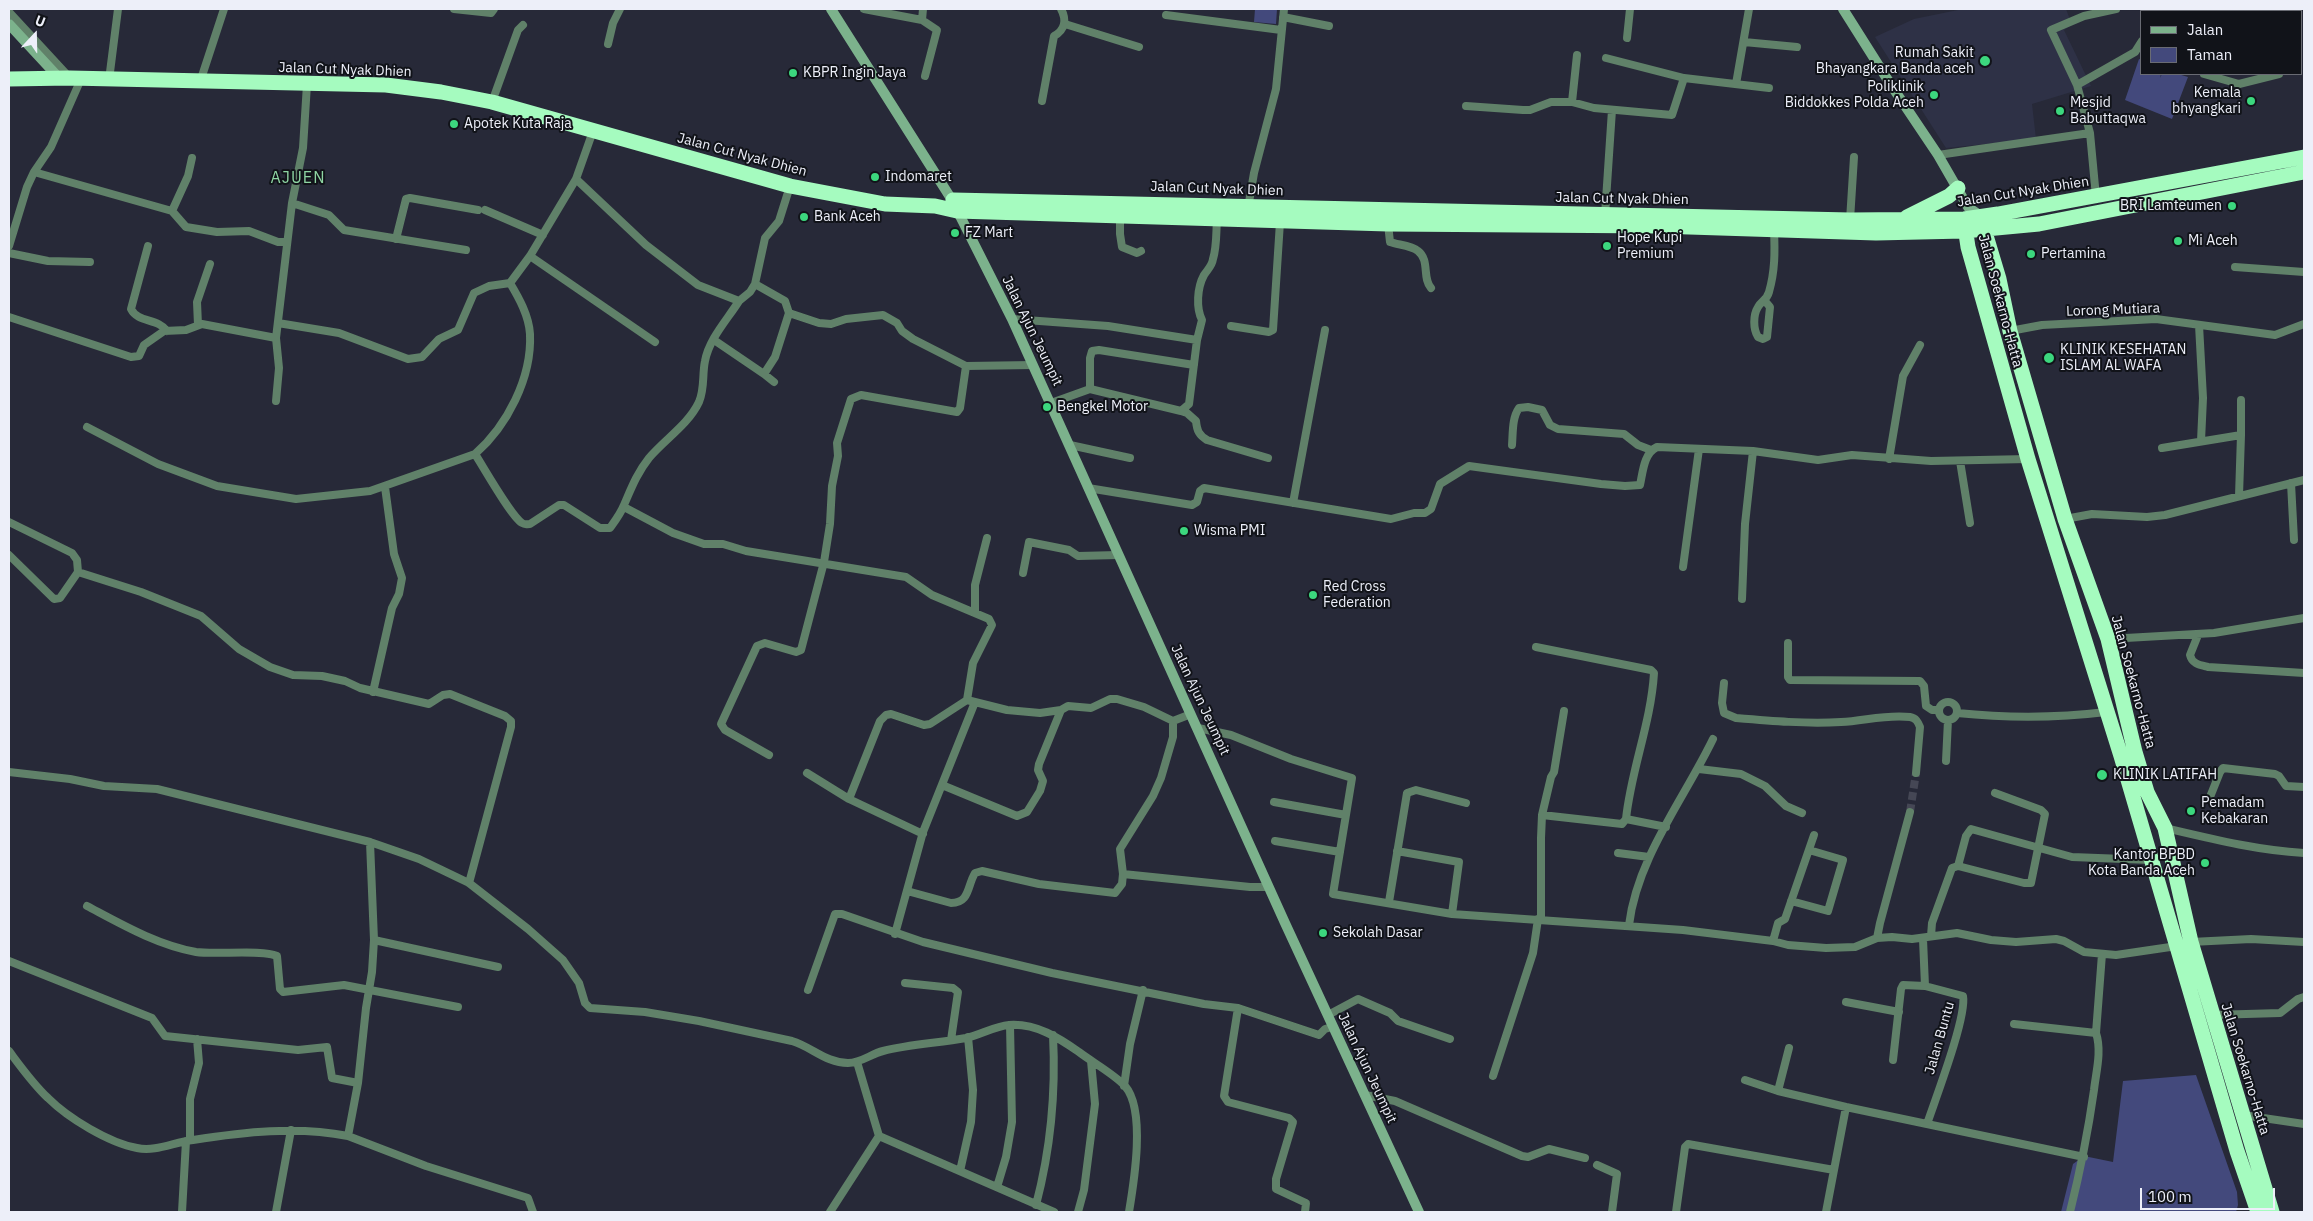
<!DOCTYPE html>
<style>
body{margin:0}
#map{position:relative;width:2313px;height:1221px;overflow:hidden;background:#272938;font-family:"IBM Plex Sans",sans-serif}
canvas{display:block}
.frame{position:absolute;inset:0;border:10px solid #edeff9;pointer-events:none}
.legend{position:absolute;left:2140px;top:10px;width:162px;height:65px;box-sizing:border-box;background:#111319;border:1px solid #696b73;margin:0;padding:6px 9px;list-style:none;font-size:15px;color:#edeff9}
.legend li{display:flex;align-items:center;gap:10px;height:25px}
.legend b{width:25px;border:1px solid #696b73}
.north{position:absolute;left:10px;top:10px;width:50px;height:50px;-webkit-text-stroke:4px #111319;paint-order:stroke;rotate:21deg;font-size:14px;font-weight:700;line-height:20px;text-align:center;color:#edeff9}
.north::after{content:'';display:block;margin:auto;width:18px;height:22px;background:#edeff9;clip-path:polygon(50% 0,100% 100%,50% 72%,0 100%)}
.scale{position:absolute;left:2140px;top:1188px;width:135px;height:22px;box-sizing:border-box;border:2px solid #edeff9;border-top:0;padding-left:6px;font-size:15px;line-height:18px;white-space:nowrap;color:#edeff9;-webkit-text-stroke:4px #111319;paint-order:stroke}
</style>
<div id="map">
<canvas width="2313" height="1221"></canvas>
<div class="frame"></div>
<ul class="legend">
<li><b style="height:6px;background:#7cb28c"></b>Jalan</li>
<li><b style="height:14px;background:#43497c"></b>Taman</li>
</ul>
<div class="north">U</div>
<div class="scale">100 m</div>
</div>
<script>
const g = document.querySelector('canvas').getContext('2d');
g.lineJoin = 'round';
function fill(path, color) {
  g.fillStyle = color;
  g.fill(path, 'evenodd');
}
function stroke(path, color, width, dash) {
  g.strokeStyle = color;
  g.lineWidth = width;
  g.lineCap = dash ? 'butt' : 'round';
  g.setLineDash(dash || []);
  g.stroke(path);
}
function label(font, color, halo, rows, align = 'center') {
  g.font = font + ' "IBM Plex Sans",sans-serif';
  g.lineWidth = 4;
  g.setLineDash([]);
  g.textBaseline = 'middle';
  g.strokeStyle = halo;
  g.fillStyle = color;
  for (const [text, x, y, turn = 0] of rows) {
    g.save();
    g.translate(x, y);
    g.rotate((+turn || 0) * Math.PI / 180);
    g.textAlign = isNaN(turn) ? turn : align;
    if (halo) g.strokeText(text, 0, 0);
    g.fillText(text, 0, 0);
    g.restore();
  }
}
const built = new Path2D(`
 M1963 9H2066L2072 25 2064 30 2091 86 2032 104 2036 139 1946 148 1875 37 1914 19Z`);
const green = new Path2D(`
 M1255 9H1277L1276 24 1254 22Z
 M2139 59 2142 60V74H2161L2160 78 2162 74H2178L2188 77 2172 119 2125 100Z
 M2196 1075 2237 1192 2238 1205 2236 1212H2061L2073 1164 2084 1156 2113 1162 2123 1081Z`);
const streetTunnel = new Path2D(`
 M1910 812 1916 773`);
const street = new Path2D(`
 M454 9 491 13 494 9
 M864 9 922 20 937 30 925 76
 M2272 9V11
 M2153 11 2213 10
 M9 12 70 78
 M1166 15 1281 30
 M1283 17 1329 26
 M922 20 923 9
 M1065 24 1139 47
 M1627 38 1630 9
 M1744 42 1797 47
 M608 44 613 23 620 9
 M1606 58 1684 78 1769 88
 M2204 74 2239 84 2279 74
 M109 80 118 9
 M200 82 224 9
 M1736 84 1749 9
 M2077 85 2135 52 2142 41
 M1042 101 1054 36C1065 30 1067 20 1061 9
 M492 102 518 30 523 25
 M1572 102 1577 55
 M1466 106 1523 110H1530L1551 102H1572L1594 108 1672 115 1684 78
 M1938 155 2090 133
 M34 172 172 211 186 227 217 232 249 231 278 242H287
 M576 179 646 245 698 285 739 301 750 292 755 284 765 238 779 221 790 186
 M2096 197 2090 133 2077 85 2051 30 2084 16 2116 9
 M292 203 329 215 344 230 466 250
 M1248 208 1254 173 1276 89 1284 9
 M485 210 543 235
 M172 211 188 176 192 158
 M1605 215 1612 110
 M1120 216V234L1122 247 1137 253 1141 251
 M1850 220 1854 157
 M1388 224 1390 242C1398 245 1411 245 1418 251 1430 260 1422 278 1431 288
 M396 239 406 199 410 198 478 210
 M9 246 27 187 34 172 51 147 81 79
 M148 246 131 309C138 323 158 318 167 331
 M9 253 48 261 90 262
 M530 256 655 342
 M2235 267 2304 272
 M510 283C519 298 529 316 530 334 532 378 507 426 475 454 484 468 511 516 522 523 525 525 526 524 530 524L559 505H564L600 528H610C615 521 621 513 624 505 631 489 637 473 649 458 665 439 688 425 699 402 705 388 702 375 705 361 709 339 727 320 739 301
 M755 284 785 301 789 313 819 323 831 324 846 319 883 315 897 323 902 331 913 339 966 366 1033 365
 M1765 301 1770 307 1767 337 1763 339 1758 337C1753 329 1753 315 1758 307 1761 301 1767 300 1769 292 1775 271 1775 252 1774 230
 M9 317 131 357 139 356 144 345 164 331 186 330 202 324 276 338
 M1012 319 1108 326 1197 340
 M278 323 339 333 408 359 422 357 439 339 458 330 474 293 489 286 510 283 530 256 576 179 593 131
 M198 325 197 302 210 264
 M2199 325 2203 398 2201 441
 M1231 326 1269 332 1273 330 1280 222
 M2010 331 2042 325 2156 319 2275 335 2304 324
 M714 340 764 374 775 357 789 313
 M764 374 774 382
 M1090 389V358L1092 351 1099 350 1194 365
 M276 401 279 368 276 338 292 203 303 148 307 84
 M1051 403 1090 389 1181 411 1189 404 1197 340 1202 320C1196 308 1197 288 1204 275 1208 269 1212 266 1213 259 1217 246 1216 232 1217 220
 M1181 411 1187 413 1196 421C1197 431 1199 435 1207 440L1268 458
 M87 427 158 464 217 486 296 499 370 491 475 454
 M2241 435V400
 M1070 445 1130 458
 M1512 445C1513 432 1512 418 1519 408L1528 407 1542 410 1550 425 1558 429 1624 434 1638 445 1651 450
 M2162 448 2241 435 2239 496
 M1889 459 1903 376 1920 345
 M1960 461 1970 523
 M2291 483 2294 540
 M1088 488 1192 505 1197 502 1200 491 1204 488 1391 519 1414 513H1425L1431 509 1440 484 1469 466 1601 484 1625 486 1640 485C1643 471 1644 453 1657 447L1753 451 1818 460 1852 455 1931 461 2028 459
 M1293 503 1325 330
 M624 507 673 533 704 544H723L746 551 906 577 932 595 989 619 992 625 973 663 967 700 1007 710 1040 713 1061 710 1068 706 1091 708 1110 699H1117L1144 707 1173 721 1191 714
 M2065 519 2092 514 2147 517 2165 515 2304 480
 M9 522 72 553 77 560 78 572
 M9 555 54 599 60 598 78 572 141 592 201 616 239 649 270 667 293 675 322 676 345 681 360 688 429 704 443 695 450 694 505 716 511 721V727L469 883
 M1683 567 1699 449
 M1023 573 1029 542 1069 550 1078 556 1118 555
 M1742 599 1745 524 1753 451
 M975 613V585L987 538
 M2198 635 2190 655C2192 664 2200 665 2208 667L2304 673
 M2108 639 2214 633 2304 618
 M1788 643V677L1790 680 1920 681 1924 686 1926 706 1932 710H1939
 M1536 647 1651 670 1654 673C1651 723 1631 770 1626 819
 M1724 683 1722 703 1724 713 1736 718C1771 721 1806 724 1841 722 1864 721 1886 714 1910 717 1916 718 1918 722 1920 727L1916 773
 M373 692 392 608 399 594 402 578 394 554 385 487
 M1939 711a9 9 0 1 1 18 0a9 9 0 1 1-18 0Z
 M1957 713C2006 718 2057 718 2106 712
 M1198 728 1231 735 1291 759 1352 778 1333 894 1452 914 1683 930 1773 941 1788 945 1826 948 1855 947 1877 938 1892 937 1912 939 1957 933 1991 940 2016 942 2056 939 2064 941 2084 952 2116 955 2177 946
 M769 755 725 730 721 724 757 646 765 643 796 652 801 650 824 562 830 524 832 486 838 456 837 443 851 399 861 395 957 412 960 408 966 366
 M1946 761 1948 720
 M1699 769 1741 774 1765 786 1786 806 1802 813
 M9 772 70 779 104 786 157 789 370 842 419 859 469 883 528 929 563 960 579 983 585 1003 590 1008 645 1012 699 1021 792 1041C812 1047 826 1063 848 1063 861 1063 871 1054 883 1051 910 1044 939 1043 966 1038 980 1035 995 1026 1009 1025 1036 1023 1059 1038 1079 1052 1092 1062 1114 1074 1125 1086 1146 1110 1134 1182 1129 1212
 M807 773 849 799 923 834
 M942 785 1017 816 1027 812 1040 791 1043 781 1038 770 1039 764 1061 710
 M2210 797 2220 772 2223 768 2275 774 2279 776 2286 786 2304 787
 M849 799 880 721 886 715 891 714 924 725 930 724 967 700
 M1274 802 1346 815
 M1542 815 1622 824 1626 819 1666 827
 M2165 828C2212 839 2256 850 2304 853
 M1275 841 1340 852
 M1397 851 1459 862 1452 914
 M1618 853 1649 857
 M1958 866 1966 836 1971 829 2072 857 2150 860
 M1123 874 1120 849 1153 796 1161 778 1173 737V721
 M907 891 951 903C970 903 967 886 975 873L982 871 1039 884 1115 893 1122 884 1123 874 1250 887H1269
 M1791 901 1828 911 1843 860 1809 850
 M1389 902 1407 793 1416 790 1466 803
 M87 906C121 924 157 945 196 952 217 955 261 949 277 956L280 989 283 992 344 985 458 1007
 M1541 920V838L1542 815 1551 777 1554 772 1564 711
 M1629 925C1637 858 1684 799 1713 739
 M895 934 923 832 975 702
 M1931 936 1932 923 1952 868 1958 866 2024 883H2031L2045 814 2041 810 1995 793
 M1877 938 1880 923 1910 812
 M1923 939 1925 986
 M374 940 498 967
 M1773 941 1778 923 1785 919 1814 835
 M2191 942 2251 939 2304 942
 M9 961 152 1018 165 1036 298 1050 327 1047 332 1078 358 1083
 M905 983 953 988 958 992 951 1040
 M808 990 835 914H842L923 942 1052 973 1204 1004 1238 1008 1319 1035 1325 1029 1332 1027
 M1846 1002 1899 1012
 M1238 1008 1224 1096 1228 1102 1289 1118 1293 1122 1276 1179V1189L1306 1203 1305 1212
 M1328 1015 1358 999 1390 1013 1398 1021 1450 1039
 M2212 1015 2280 1013 2298 999 2304 997
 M2014 1024 2096 1033C2102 1051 2096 1072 2094 1090 2088 1132 2080 1172 2070 1212
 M2096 1033 2102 954
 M9 1051C21 1067 33 1084 48 1098 68 1118 109 1143 137 1148 156 1152 174 1142 193 1140 244 1132 296 1126 348 1136L358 1083 366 1008 372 972 374 940 370 842
 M1893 1060 1901 989 1903 985 1925 986 1963 996C1967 1017 1935 1100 1927 1124
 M857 1062 879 1136 1054 1212
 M1493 1076 1533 953 1538 919
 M1745 1080 1778 1091 1846 1107 2084 1157
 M1124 1086 1130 1044 1143 990
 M1778 1091 1789 1048
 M1365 1095 1395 1101 1522 1156 1528 1157 1549 1149 1585 1158
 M2243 1115 2304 1124
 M348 1136 426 1166 528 1198 533 1212
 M190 1140V1099L199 1063 197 1039
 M1597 1165 1617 1174 1612 1212
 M960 1171 971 1122 973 1090 968 1037
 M997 1187 1006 1157 1012 1122 1010 1025
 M1036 1205C1051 1148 1056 1093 1053 1035
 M182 1212 186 1141
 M276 1212 291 1130
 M830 1212 879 1136
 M1078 1212 1084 1190 1095 1104 1091 1061
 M1676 1212 1685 1147 1688 1144 1834 1170
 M1826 1212 1846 1107`);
const secondary = new Path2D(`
 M831 9 952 200 1012 319 1285 923 1419 1212
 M1843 9 1891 85 1938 155 1968 207 1981 216
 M9 24 60 79`);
const highway = new Path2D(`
 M9 79 70 78 386 85 441 92 492 102 790 186 885 204 935 206 957 211 1388 224 1658 226 1876 233 1964 231 2039 224 2304 172
 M953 200 1850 220 1964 219 1998 214 2304 157
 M1907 217 1949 196 1958 188
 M1981 219 1999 279 2010 331 2065 519 2108 639 2135 752 2147 792 2165 828 2191 942 2272 1212
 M1964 220 1968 247 2028 459 2121 756 2237 1151 2258 1212`);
const markers = [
 [1985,61,6,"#3cd77e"],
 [793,73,5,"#3cd77e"],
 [1934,95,5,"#3cd77e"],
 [2251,101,5,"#3cd77e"],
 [2060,111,5,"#3cd77e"],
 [454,124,5,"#3cd77e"],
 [875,177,5,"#3cd77e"],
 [2232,206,5,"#3cd77e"],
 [804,217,5,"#3cd77e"],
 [955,233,5,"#3cd77e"],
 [2178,241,5,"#3cd77e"],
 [1607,246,5,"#3cd77e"],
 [2031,254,5,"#3cd77e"],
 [2049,358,6,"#3cd77e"],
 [1047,407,5,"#3cd77e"],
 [1184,531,5,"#3cd77e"],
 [1313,595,5,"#3cd77e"],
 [2102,775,6,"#3cd77e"],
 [2191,811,5,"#3cd77e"],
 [2205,863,5,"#3cd77e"],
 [1323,933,5,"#3cd77e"]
];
const poiNames = [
 ["Rumah Sakit",1974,53,"right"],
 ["Bhayangkara Banda aceh",1974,69,"right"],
 ["KBPR Ingin Jaya",803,73],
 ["Poliklinik",1924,87,"right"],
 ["Biddokkes Polda Aceh",1924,103,"right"],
 ["Kemala",2241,93,"right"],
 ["bhyangkari",2241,109,"right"],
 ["Mesjid",2070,103],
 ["Babuttaqwa",2070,119],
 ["Apotek Kuta Raja",464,124],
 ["Indomaret",885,177],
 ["BRI Lamteumen",2222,206,"right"],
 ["Bank Aceh",814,217],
 ["FZ Mart",965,233],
 ["Hope Kupi",1617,238],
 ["Premium",1617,254],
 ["Mi Aceh",2188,241],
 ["Pertamina",2041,254],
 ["KLINIK KESEHATAN",2060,350],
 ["ISLAM AL WAFA",2060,366],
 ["Bengkel Motor",1057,407],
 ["Wisma PMI",1194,531],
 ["Red Cross",1323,587],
 ["Federation",1323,603],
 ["KLINIK LATIFAH",2113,775],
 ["Pemadam",2201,803],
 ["Kebakaran",2201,819],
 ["Kantor BPBD",2195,855,"right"],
 ["Kota Banda Aceh",2195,871,"right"],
 ["Sekolah Dasar",1333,933]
];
const streetNames = [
 ["Jalan Cut Nyak Dhien",345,70,2],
 ["Jalan Cut Nyak Dhien",742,155,15],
 ["Jalan Cut Nyak Dhien",1217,189,2],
 ["Jalan Cut Nyak Dhien",2023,192,-9],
 ["Jalan Cut Nyak Dhien",1622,199,1],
 ["Jalan Soekarno-Hatta",2000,301,75],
 ["Lorong Mutiara",2113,310,-2],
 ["Jalan Ajun Jeumpit",1032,331,64],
 ["Jalan Soekarno-Hatta",2133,682,75],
 ["Jalan Ajun Jeumpit",1200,700,65],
 ["Jalan Buntu",1940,1038,-74],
 ["Jalan Ajun Jeumpit",1367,1068,65],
 ["Jalan Soekarno-Hatta",2245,1069,73]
];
const quarterNames = [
 ["AJUEN",298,178]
];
fill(built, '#2e3146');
fill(green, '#43497c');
stroke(streetTunnel, '#454755', 8, [8, 4]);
stroke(street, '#608169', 8);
stroke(secondary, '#7cb28c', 10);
stroke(highway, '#a5fbbf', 15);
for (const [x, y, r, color] of markers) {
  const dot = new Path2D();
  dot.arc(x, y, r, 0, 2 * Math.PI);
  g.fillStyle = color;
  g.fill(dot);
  stroke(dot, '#111319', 2);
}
label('14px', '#edeff9', '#111319', poiNames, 'left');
label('14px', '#edeff9', '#111319', streetNames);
g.letterSpacing = '1px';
label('16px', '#8ed5a3', '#111319', quarterNames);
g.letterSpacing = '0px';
</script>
